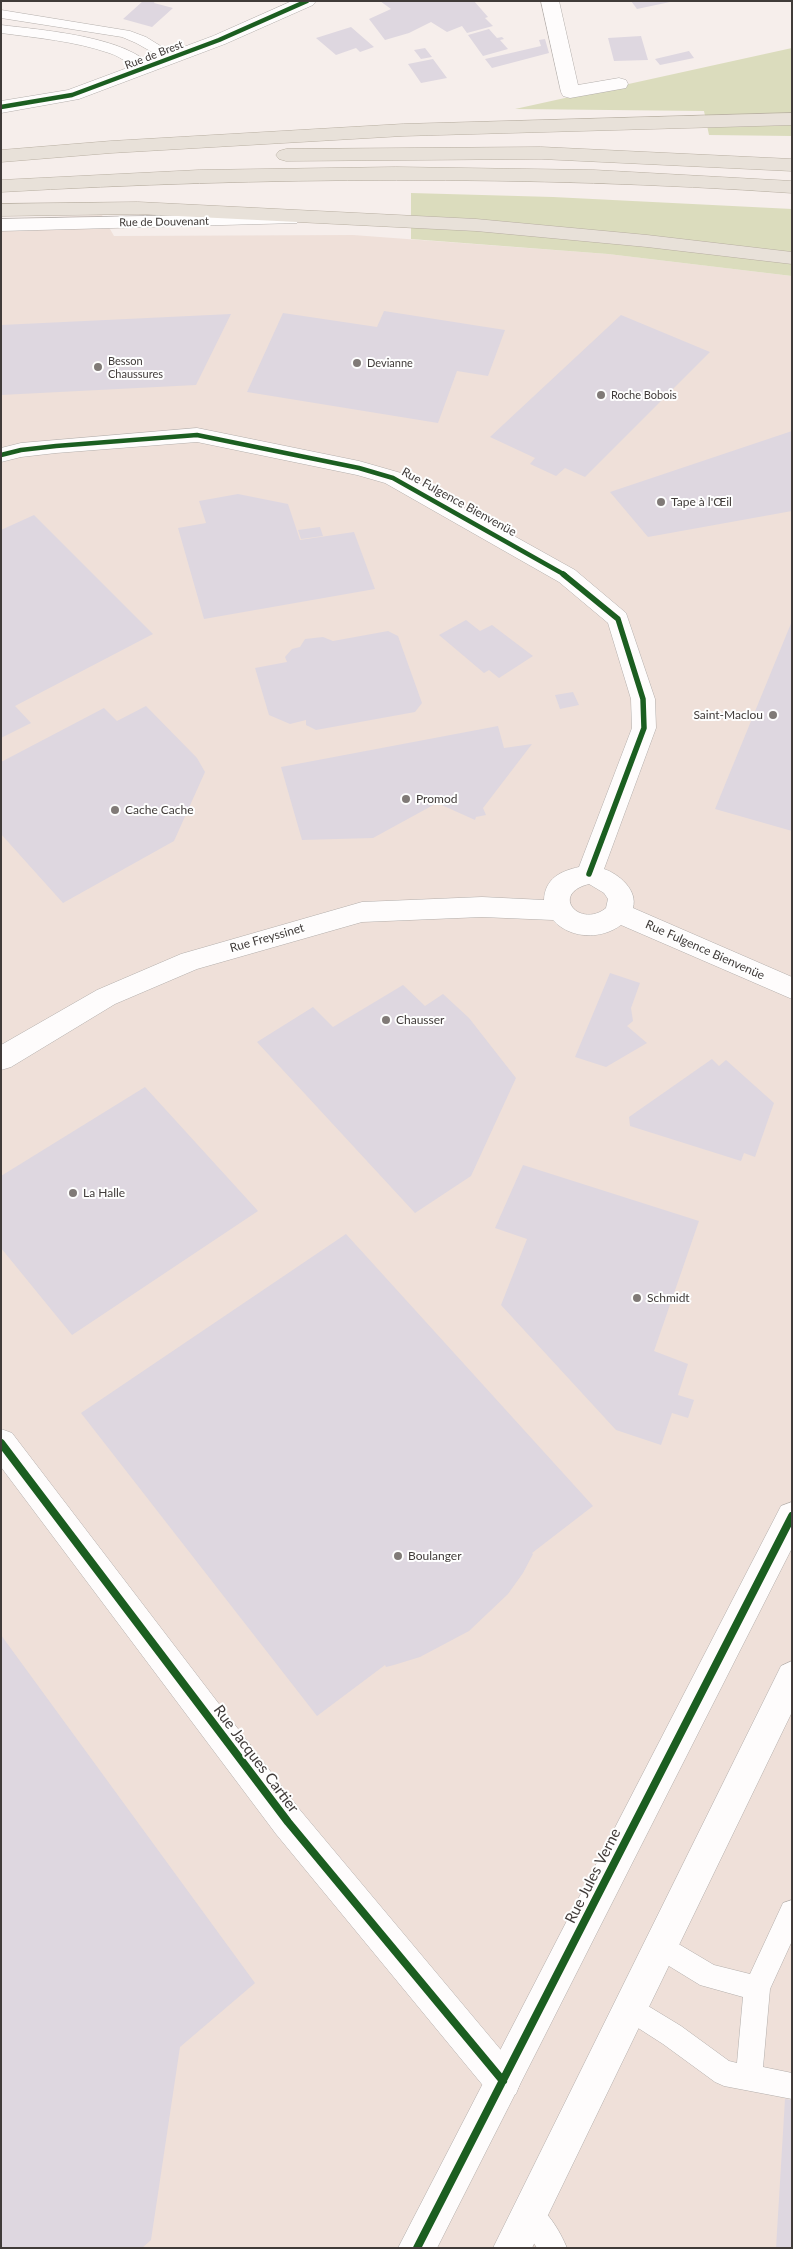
<!DOCTYPE html>
<meta charset="utf-8">
<style>
body{margin:0}
#map{position:relative;width:793px;height:2249px;overflow:hidden;background:#f6eeeb;font-family:Lato,sans-serif}
canvas{display:block}
.frame{position:absolute;inset:0;border:2px solid #403b39;pointer-events:none}
</style>
<div id="map">
<canvas width="793" height="2249"></canvas>
<div class="frame"></div>
</div>
<script>
const g = document.querySelector('canvas').getContext('2d');
g.lineJoin = 'round';
function fill(path, color) {
  g.fillStyle = color;
  g.fill(path, 'evenodd');
}
function stroke(path, color, width, dash) {
  g.strokeStyle = color;
  g.lineWidth = width;
  g.lineCap = dash ? 'butt' : 'round';
  g.setLineDash(dash || []);
  g.stroke(path);
}
function label(font, color, halo, rows, align = 'center') {
  g.font = font + ' Lato,sans-serif';
  g.lineWidth = 4;
  g.setLineDash([]);
  g.textBaseline = 'middle';
  g.strokeStyle = halo;
  g.fillStyle = color;
  for (const [text, x, y, turn = 0] of rows) {
    g.save();
    g.translate(x, y);
    g.rotate((+turn || 0) * Math.PI / 180);
    g.textAlign = isNaN(turn) ? turn : align;
    if (halo) g.strokeText(text, 0, 0);
    g.fillText(text, 0, 0);
    g.restore();
  }
}
const built = new Path2D(`
 M102 215 114 236 353 235 608 254 792 276V2248H1V219Z`);
const green = new Path2D(`
 M792 48V136L709 135 704 111 515 109Z
 M411 193 553 197 792 209V276L608 254 411 239Z`);
const building = new Path2D(`
 M143 1H155L154 3 173 8 152 27 123 19Z
 M380 1H474L488 17 485 18 493 26 467 33 462 26 447 32 431 22 409 33 385 40 369 19 391 9Z
 M631 1H670V2L637 9Z
 M351 27 374 47 360 52 356 48 336 55 316 38Z
 M489 29 497 38 502 37 504 39 500 40 508 49 483 56 468 35Z
 M641 36 648 60 614 61 608 38Z
 M545 39 549 53 492 68 485 59 541 46 539 40Z
 M425 48 432 57 421 59 414 50Z
 M689 51 694 58 660 65 655 59Z
 M433 59 447 78 421 83 408 64Z
 M384 311 505 330 488 376 457 371 438 423 247 392 283 313 377 327Z
 M231 314 196 385 1 395V325Z
 M621 315 710 352 585 477 565 468 556 476 530 464 535 458 490 437Z
 M792 431V511L648 537 610 492Z
 M238 494 288 504 300 540 354 532 375 589 204 619 178 528 206 523 199 501Z
 M34 515 153 634 15 706 31 723 1 738V530Z
 M320 527 323 536 301 539 298 530Z
 M466 620 480 631 492 625 533 656 499 678 489 670 484 673 439 635Z
 M792 621V831L715 809Z
 M388 631 398 636 422 703 415 712 316 730 306 725V720L290 724 269 715 255 668 287 662 285 657 292 649 300 647 305 639 323 637 333 641Z
 M573 692 579 705 560 709 555 695Z
 M146 706 197 758 205 772 174 841 63 903 1 834V762L104 708 117 721Z
 M498 726 504 748 532 744 483 808 486 815 476 817 475 820 437 803 373 838 302 840 281 767Z
 M610 973 640 983 631 1008 633 1021 627 1026 647 1043 606 1067 575 1057Z
 M403 985 425 1006 443 994 469 1018 516 1078 471 1176 415 1213 257 1042 313 1007 333 1027Z
 M712 1059 719 1066 726 1060 774 1103 755 1157 744 1153 741 1161 630 1126 629 1117Z
 M145 1087 258 1211 72 1335 1 1248V1176Z
 M523 1165 699 1221 654 1351 688 1364 678 1395 694 1400 688 1418 672 1413 661 1445 616 1430 501 1305 527 1239 495 1228Z
 M346 1234 593 1506 532 1553 533 1554 523 1573 508 1594 469 1631 420 1657 394 1665 386 1667 385 1665 317 1716 81 1413Z
 M1 1635 255 1983 180 2047 151 2240 142 2248H1Z
 M785 2099 792 2100V2248H776Z`);
const service = new Path2D(`
 M1 10 130 31 146 37 180 58 173 62 168 61 136 43 122 37 1 18Z
 M1 25C40 30 129 36 154 69L147 73C135 70 123 57 109 53 74 41 38 38 1 33Z
 M792 1900V1941L770 1989 763 2067 792 2073V2099L724 2086 715 2082 663 2044 621 2017 617 2008 621 1999 630 1995 681 2026 729 2061 737 2063 743 1997 700 1985 651 1955 647 1946 651 1937 660 1933 714 1965 750 1974 783 1903Z
 M529 2200C546 2207 560 2231 567 2248H537L520 2222 516 2213 520 2204Z`);
const minor = new Path2D(`
 M541 1H559L578 85 619 78 626 80 628 84 626 88 570 98 563 96 561 92Z
 M197 428 359 461 401 473 575 570 626 613 655 699 656 728 604 869C619 874 638 890 633 908L792 977V999L621 925C601 940 570 939 553 920L482 917 362 922 197 969 115 1004 11 1067 1 1070V1045L97 990 181 954 362 902 482 897 544 900C545 878 561 871 579 867L632 728 631 699 608 623 559 582 385 483 357 475 197 442 56 453 21 457 1 462V448L21 443ZM589 884 604 893 608 899 606 908C580 929 549 894 589 884Z
 M1 1429 12 1433 300 1810 516 2068 521 2081 516 2094 503 2099 490 2094 276 1834 1 1467Z`);
const tertiary = new Path2D(`
 M290 213 297 215 300 219 297 223 1 231V219Z
 M792 1502V1548L437 2248H398L781 1506Z
 M792 1661V1712L532 2248H493L781 1666Z`);
const secondary = new Path2D(`
 M292 1H316L313 5 225 44 79 99 1 113V101L68 90 213 36Z`);
const trunk = new Path2D(`
 M792 113V125L403 136 111 153 1 162V150L111 141 403 124Z
 M541 147 792 159V171L541 159 286 161 279 159 276 155 279 151 286 149Z
 M396 167 594 170 792 181V193C526 175 267 177 1 192V180L199 170Z
 M138 202 476 219 647 235 792 252V264L647 247 476 231 138 214 1 216V204Z`);
const cyclewayFar2 = new Path2D(`
 M1 107 72 95 219 40 307 1
 M1 455 21 450 56 446 197 435 359 468 393 478 565 575`);
const cyclewayFar1 = new Path2D(`
 M563 574 618 619 643 699 644 728 589 874`);
const cycleway = new Path2D(`
 M1 1443 288 1822 503 2081
 M417 2248 792 1516`);
const markers = [
 [357,363,5,"#807a77"],
 [98,367,5,"#807a77"],
 [601,395,5,"#807a77"],
 [661,502,5,"#807a77"],
 [773,715,5,"#807a77"],
 [406,799,5,"#807a77"],
 [115,810,5,"#807a77"],
 [386,1020,5,"#807a77"],
 [73,1193,5,"#807a77"],
 [637,1298,5,"#807a77"],
 [398,1556,5,"#807a77"]
];
const farStreetnames = [
 ["Rue de Brest",154,55,-21],
 ["Rue de Douvenant",164,222,-1]
];
const farPoinames = [
 ["Besson",108,361],
 ["Chaussures",108,374],
 ["Devianne",367,363],
 ["Roche Bobois",611,395]
];
const streetNames = [
 ["Rue Fulgence Bienvenüe",459,502,29],
 ["Rue Freyssinet",267,938,-16],
 ["Rue Fulgence Bienvenüe",705,950,24]
];
const poiNames = [
 ["Tape à l'Œil",671,502],
 ["Saint-Maclou",763,715,"right"],
 ["Promod",416,799],
 ["Cache Cache",125,810],
 ["Chausser",396,1020],
 ["La Halle",83,1193],
 ["Schmidt",647,1298],
 ["Boulanger",408,1556]
];
const nearStreetnames = [
 ["Rue Jacques Cartier",256,1759,53],
 ["Rue Jules Verne",593,1876,-63]
];
fill(built, '#efe0d9');
fill(green, '#dbdcbd');
fill(building, '#ded7e0');
stroke(service, '#b4afac', 1);
stroke(minor, '#b4afac', 1);
stroke(tertiary, '#b4afac', 1);
stroke(secondary, '#b4afac', 1);
stroke(trunk, '#b8afa2', 1);
fill(service, '#fefcfc');
fill(minor, '#fefcfc');
fill(tertiary, '#fefcfc');
fill(secondary, '#fefcfc');
fill(trunk, '#e8e1d9');
stroke(cyclewayFar2, '#1b5e20', 4.5);
stroke(cyclewayFar1, '#1b5e20', 5.5);
stroke(cycleway, '#1b5e20', 8);
for (const [x, y, r, color] of markers) {
  const dot = new Path2D();
  dot.arc(x, y, r, 0, 2 * Math.PI);
  g.fillStyle = color;
  g.fill(dot);
  stroke(dot, '#fefefe', 2);
}
label('11px', '#403b39', '#fefefe', farStreetnames);
label('11px', '#403b39', '#fefefe', farPoinames, 'left');
label('12px', '#403b39', '#fefefe', streetNames);
label('12px', '#403b39', '#fefefe', poiNames, 'left');
label('15px', '#403b39', '#fefefe', nearStreetnames);
</script>
